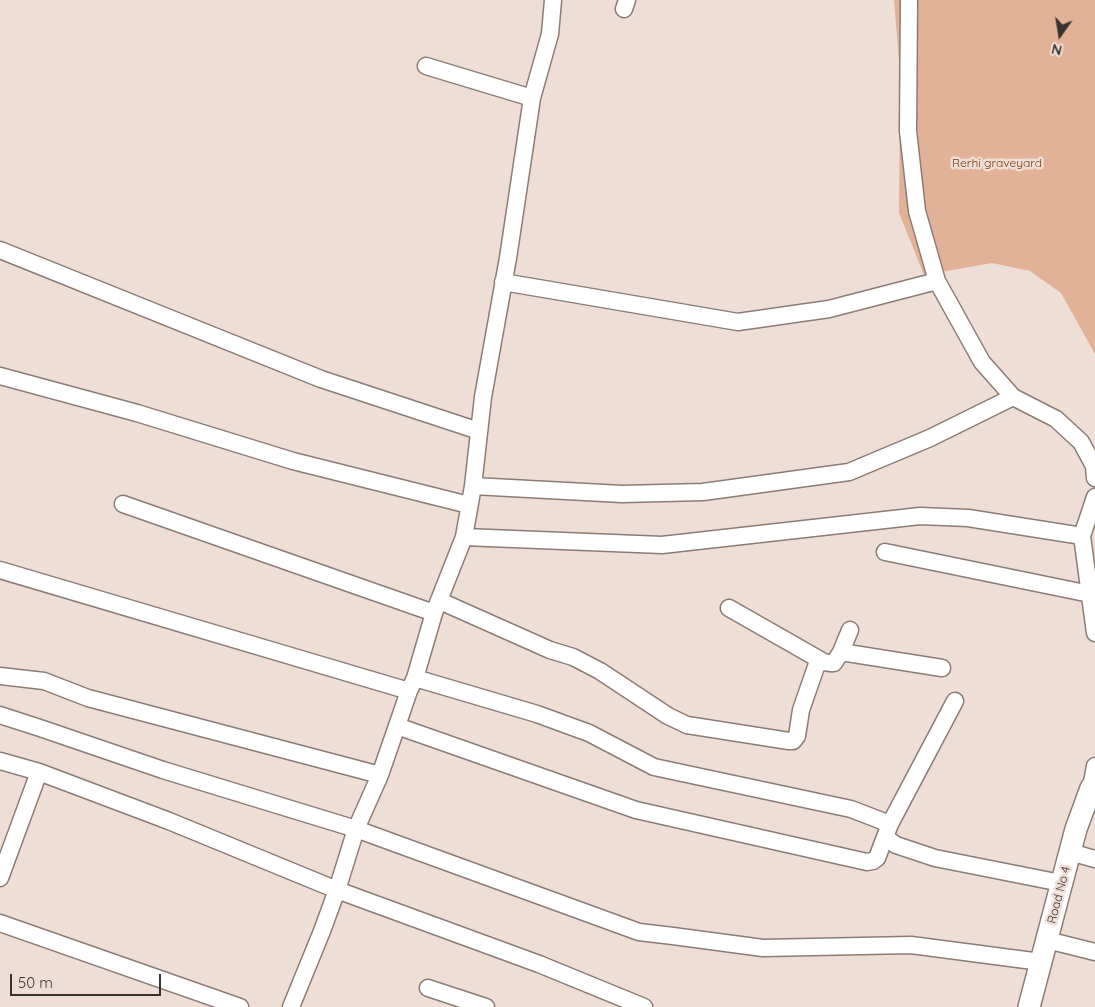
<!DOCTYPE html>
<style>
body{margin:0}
#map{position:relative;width:1095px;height:1007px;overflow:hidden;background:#efded6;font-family:Quicksand,sans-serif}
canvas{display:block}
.north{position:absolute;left:1035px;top:10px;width:50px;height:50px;-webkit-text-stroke:4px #efded6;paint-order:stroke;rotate:193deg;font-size:14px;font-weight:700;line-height:20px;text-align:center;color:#39332f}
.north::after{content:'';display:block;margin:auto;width:18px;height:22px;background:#39332f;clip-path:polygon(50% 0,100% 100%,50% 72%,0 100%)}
.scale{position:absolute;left:10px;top:974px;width:151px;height:22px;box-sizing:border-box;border:2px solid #39332f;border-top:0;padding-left:6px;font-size:15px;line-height:18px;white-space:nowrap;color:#39332f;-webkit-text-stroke:4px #efded6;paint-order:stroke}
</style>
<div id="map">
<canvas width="1095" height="1007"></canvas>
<div class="north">N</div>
<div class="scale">50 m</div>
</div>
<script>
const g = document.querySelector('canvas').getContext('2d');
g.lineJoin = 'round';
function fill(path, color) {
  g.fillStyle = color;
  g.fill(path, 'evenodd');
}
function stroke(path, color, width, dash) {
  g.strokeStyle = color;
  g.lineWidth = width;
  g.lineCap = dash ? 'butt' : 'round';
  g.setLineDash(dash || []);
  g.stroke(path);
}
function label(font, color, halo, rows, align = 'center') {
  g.font = font + ' Quicksand,sans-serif';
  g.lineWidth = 5;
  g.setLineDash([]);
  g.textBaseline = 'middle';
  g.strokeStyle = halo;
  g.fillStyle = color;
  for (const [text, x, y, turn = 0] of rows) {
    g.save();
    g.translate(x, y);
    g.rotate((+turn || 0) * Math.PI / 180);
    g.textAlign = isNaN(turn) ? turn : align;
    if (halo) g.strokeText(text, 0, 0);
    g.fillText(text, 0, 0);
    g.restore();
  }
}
const green = new Path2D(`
 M894 0H1095V354L1061 293 1030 271 992 263 924 275 899 213 900 74Z`);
const minor = new Path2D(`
 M909 0 908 131 917 211 937 281 982 362 1013 397 1056 419 1081 442 1094 466 1095 478
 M624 9 627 0
 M426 66 532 98
 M0 250 321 379 479 431
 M503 282 738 322 829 309 937 281
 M0 376 137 413 293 461 469 505
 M473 486 622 494 703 492 849 472 930 438 1013 397
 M1095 497 1082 536 1095 633
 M123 504 434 613
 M464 537 662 545 920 516 968 518 1082 536
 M885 552 1090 594
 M0 570 409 691
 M440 601 550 650 573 657 600 671 668 716 687 725 789 741H793L797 736 801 710 817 664 819 662C824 661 829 664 834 663L841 652 850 630
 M729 608 822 661
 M841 652 942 668
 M0 676 44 681 88 698 380 775
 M415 678 537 714 589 733 654 767 851 809 890 824
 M0 715 40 728 163 770 356 829 639 932 673 936 763 948 911 945 1041 962
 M397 726 636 810 867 862 873 861 877 858 890 824 955 701
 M0 761 39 772 169 821 337 890 539 964 644 1007
 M1091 788 1095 766
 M885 837 896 845 935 858 1061 883
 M1070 852 1095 859
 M0 878 39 772
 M0 923 240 1007
 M1047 940 1095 952
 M428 988 486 1007
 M291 1007 322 931 337 890 356 829 380 775 409 691 415 678 434 613 464 537 473 486 483 397 508 258 532 98 550 34 553 0`);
const tertiary = new Path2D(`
 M1029 1007 1076 829 1091 788H1095`);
const parkNames = [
 ["Rerhi graveyard",997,163]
];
const streetNames = [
 ["Road No 4",1059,895,-75]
];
fill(green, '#e1b198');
stroke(minor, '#8b7c74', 19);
stroke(tertiary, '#8b7c74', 24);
stroke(minor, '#fff', 16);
stroke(tertiary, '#fff', 21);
label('12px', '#803b08', '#efded6', parkNames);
label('12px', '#39332f', '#efded6', streetNames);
</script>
